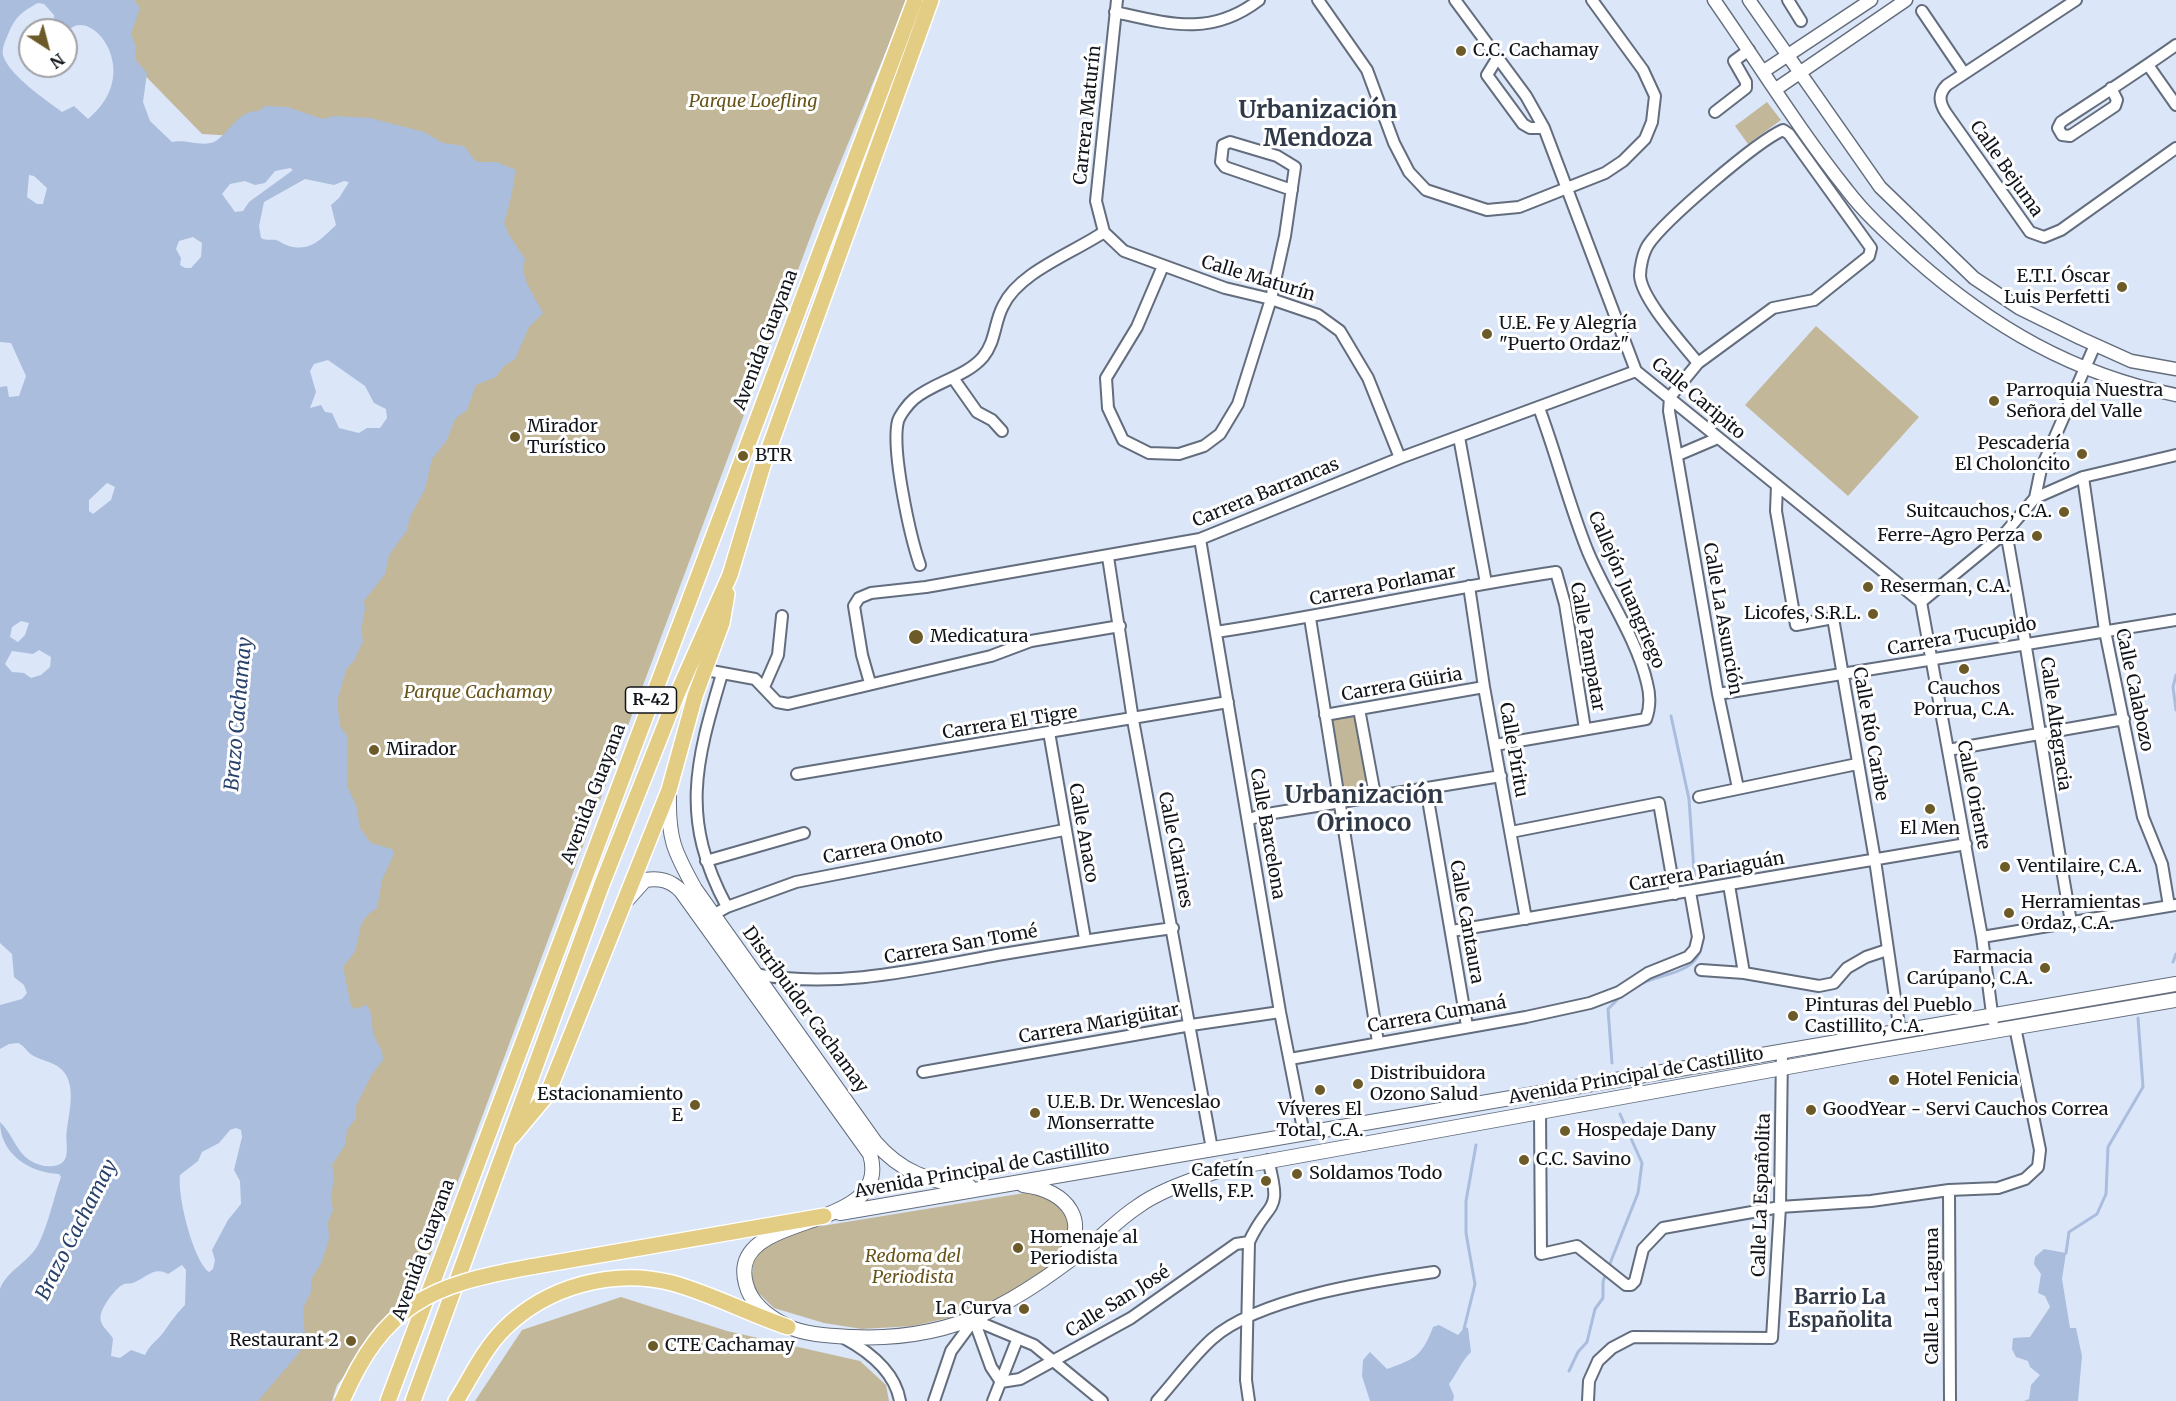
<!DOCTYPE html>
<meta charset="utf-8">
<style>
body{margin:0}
#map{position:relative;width:2176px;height:1401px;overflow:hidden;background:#dbe6f9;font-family:Merriweather,serif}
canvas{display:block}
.north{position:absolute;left:18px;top:18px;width:60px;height:60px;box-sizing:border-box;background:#fff;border:2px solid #a0a1a4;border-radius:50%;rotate:144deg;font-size:16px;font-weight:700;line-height:24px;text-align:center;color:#11151b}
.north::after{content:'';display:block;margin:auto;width:21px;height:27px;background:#6c5a28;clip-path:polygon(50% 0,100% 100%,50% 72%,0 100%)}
</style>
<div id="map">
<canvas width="2176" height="1401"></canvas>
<div class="north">N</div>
</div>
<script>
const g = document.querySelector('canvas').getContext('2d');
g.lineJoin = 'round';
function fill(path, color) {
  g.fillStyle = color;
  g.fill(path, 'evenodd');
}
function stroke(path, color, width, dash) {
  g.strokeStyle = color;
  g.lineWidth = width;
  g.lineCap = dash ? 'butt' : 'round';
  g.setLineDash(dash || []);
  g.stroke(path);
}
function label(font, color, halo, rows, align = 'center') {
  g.font = font + ' Merriweather,serif';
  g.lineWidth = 6;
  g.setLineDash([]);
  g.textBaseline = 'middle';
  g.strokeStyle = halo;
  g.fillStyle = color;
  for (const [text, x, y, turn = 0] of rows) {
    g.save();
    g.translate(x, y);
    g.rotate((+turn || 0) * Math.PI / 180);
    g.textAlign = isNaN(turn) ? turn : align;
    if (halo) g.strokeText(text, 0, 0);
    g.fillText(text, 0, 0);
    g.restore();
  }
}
const green = new Path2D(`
 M114 0H907L817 219 420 1283 337 1385 332 1401H229L325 981 357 817 310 693 491 308 456 149 202 134 125 55Z
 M1767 102 1781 120 1748 144 1735 126Z
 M1816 326 1919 417 1848 496 1745 405Z
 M1355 713 1371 792 1341 798 1328 718Z
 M1049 1189 1071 1220 1062 1255 1045 1272 1009 1294 961 1315 913 1326 862 1329 824 1323 774 1308 751 1286 754 1256 791 1231Z
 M621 1297 727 1331 860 1361 886 1385 889 1401H475L522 1330Z`);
const water = new Path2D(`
 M0 0H134L140 8 131 34 136 47 135 59 147 73 143 102 150 121 172 142C185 139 202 147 214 142 228 135 237 110 259 111L265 106 287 107 323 119 333 116 370 118 424 132 443 143 464 146C480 167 473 161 496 162 501 163 509 168 515 169 516 176 508 213 504 222L509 235 525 259 523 270 527 284 543 313 529 327 515 359 504 366 496 377 476 385 467 410 455 419 447 440 432 459 425 489 411 515 407 530 389 555 385 574 364 601 365 609 361 630 363 641 354 661 347 668 337 701 340 726 347 736V786L356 805 360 828 371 843 392 849 394 854 382 880 377 908C355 922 362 932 355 951 352 957 346 962 343 967L351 1006 355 1009 367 1005C374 1015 370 1027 375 1038 379 1047 383 1049 383 1060L372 1074 356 1106V1118L347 1130 345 1145 332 1165 334 1177 331 1199 333 1210 328 1222 329 1239 321 1264 311 1279V1292L303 1308 305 1338 303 1348 258 1401H0V1289C7 1270 31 1261 39 1243 49 1222 53 1200 61 1177L59 1174C30 1173 0 1154 0 1122 12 1133 16 1152 31 1161 38 1165 45 1167 53 1166 74 1164 64 1143 67 1129 69 1113 75 1091 66 1075 59 1062 43 1062 32 1055 26 1051 25 1046 18 1043L9 1044 0 1049V1005L22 999 27 993 24 985 14 977 12 954 0 943V387L7 386 9 397 19 396 26 376 11 343 0 342ZM38 3 44 4 54 15 55 30H66V34C86 0 148 70 88 119L74 106 62 112C46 100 12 77 4 58 0 50 6 40 9 32 15 17 24 10 38 3ZM290 168 293 170 249 202 243 211 235 212 222 194 230 184 245 181 255 185 265 183 275 171ZM29 175 34 176 47 188 43 204H37L27 197ZM305 179 334 185 344 181 349 182 339 198 331 205 336 225C321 239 311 252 289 246 284 245 280 241 276 240 270 239 267 241 261 238L259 226 264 202ZM193 237 202 243 201 257 191 268H185L180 265 181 258 176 249 179 241ZM328 360 365 386 374 403 386 409 387 418 380 428H367L359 433 339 428 332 413 325 412 321 405 310 408 316 392 310 371 314 364ZM107 483 115 487 111 500 93 514 89 511V500ZM21 621 29 623 25 635 18 642 10 637 12 627ZM39 650 51 657 50 667 41 675 31 678 24 673 12 672 5 664 12 651 33 654ZM236 1128 241 1130 242 1137 234 1170 240 1181 241 1204 228 1220 212 1250 215 1260 213 1269 209 1272C193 1260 177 1195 180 1175L198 1161 202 1152 219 1143 230 1130ZM182 1265 186 1270 185 1305C176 1314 170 1323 163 1333 156 1342 150 1344 145 1355L131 1350 120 1358 111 1356 113 1339C109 1330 98 1326 101 1314 103 1306 115 1288 124 1284 127 1283 130 1284 133 1283 146 1278 154 1266 168 1274Z
 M2044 1249 2066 1253 2062 1279 2070 1328H2076L2082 1356 2078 1401H2024L2029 1399 2031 1385 2040 1375 2030 1367 2028 1361 2016 1357 2012 1349 2013 1338 2030 1337 2050 1307 2045 1296 2038 1293 2041 1274 2034 1264 2035 1257Z
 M1439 1325 1458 1335 1465 1327 1468 1328 1471 1352C1461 1362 1458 1372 1449 1384L1454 1396 1453 1401H1370L1362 1376 1363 1360 1370 1352 1387 1369C1415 1359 1422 1356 1433 1327Z`);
const stream = new Path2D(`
 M2176 710 2173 687 2176 675
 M1671 716 1689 799 1695 886
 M2173 962 2176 954
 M1637 986C1660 972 1701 976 1702 940
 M1612 1063 1608 1009 1621 996
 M2066 1253 2069 1232 2097 1214 2106 1194 2108 1147 2143 1087 2138 1018
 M1609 1266 1638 1193 1642 1163 1620 1114
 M1464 1329 1475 1284 1466 1233V1201L1476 1145
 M1569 1371 1578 1352 1587 1342 1595 1309 1603 1298V1282L1606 1272`);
const minor = new Path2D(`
 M1318 0 1367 70 1394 143 1409 172 1426 190 1487 210 1519 207 1605 173 1623 161 1645 139 1652 122 1655 96 1643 70 1592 0
 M1455 0 1526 96 1544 128 1636 371 1921 602
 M1788 0 1801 21
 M2076 0 1947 85C1938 94 1939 102 1946 113L2030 232 2044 237 2061 230 2176 148
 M1922 11 1964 73
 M1115 12C1169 24 1211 37 1259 0
 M1498 57 1487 75 1523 124 1530 128H1544
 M2148 65 2176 105
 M2111 88 2117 100 2115 106 2070 136 2062 135 2058 128 2061 122C2099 97 2138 72 2176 45
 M1715 112 1746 88V82L1734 61 1749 50
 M1104 232 1124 251 1225 288 1271 299 1318 315 1340 331 1368 378 1400 458
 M1104 232 1096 201 1117 0
 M1163 266 1137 327 1106 378 1108 408 1123 440 1149 453 1179 454 1204 446 1220 434 1238 404 1271 299 1285 236 1295 167 1277 156 1230 142 1223 145 1221 162 1225 167 1292 190
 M1698 363C1683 344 1642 300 1640 276 1640 267 1643 253 1648 245 1664 221 1756 142 1783 130L1789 134 1871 248 1869 256 1814 300 1773 308 1698 363 1670 397 1669 411 1718 694 1738 788
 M953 378 977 412 992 420 1002 431
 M1459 437 1486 583
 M1678 455 1718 438
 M2083 477 2105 631 2143 817 2162 864 2169 906
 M1777 485 1776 511 1796 625 1833 618 1875 860 1900 1032
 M2035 498 2041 469 2095 345
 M2006 532C2030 661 2048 792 2071 922
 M1200 539 1280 1012 1304 1134
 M1108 557 1133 720 1212 1149
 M920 565C910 536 891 450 898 421 900 415 908 404 914 399 934 382 966 377 983 357 996 341 994 323 1003 306 1019 272 1073 253 1104 232
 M1469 586 1484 687 1526 919
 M1921 602 1982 937 1993 1021
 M1921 602 2006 532 2035 498 2083 477 2176 455
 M1310 618 1378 1042
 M1216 632C1330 615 1442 589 1556 572L1565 604 1585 729
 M706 670 755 679 777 702 788 704 991 656 1031 641 1120 626
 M722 674C695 764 680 819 727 907
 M870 683 862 655 854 606 859 598 871 593 926 587 1200 539 1400 458 1636 371
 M764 687 778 655 782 616
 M1718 694 2176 620
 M1359 709 1375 795
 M1325 715 1484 687
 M1049 732 1085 939
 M1495 745 1646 719C1650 708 1650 694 1647 683 1637 639 1606 595 1588 552 1569 505 1557 456 1539 408
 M1948 750 2124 719
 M797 774 1228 702
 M1426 788 1467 1026
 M1699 797 1857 764
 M1248 820 1261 815 1501 776
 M1511 832 1659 803 1675 894
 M706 861 804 833
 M1729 885 1744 973
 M713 915 727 907 796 882 1064 830
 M1452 931 1966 844
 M1982 937 2176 905
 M1701 970 1744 973 1819 986 1834 983 1847 968 1866 957 1887 950
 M754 974C836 989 916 970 997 955 1056 945 1114 936 1173 928
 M1290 1059 1526 1017 1590 1003 1619 992 1648 973 1688 957 1695 949 1698 937 1690 892
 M923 1072 1191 1025 1280 1012
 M1540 1111 1541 1254 1577 1246 1626 1285H1631L1635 1281 1643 1249 1663 1228 1780 1207 1871 1201 1949 1190 1998 1188 2025 1179 2038 1167 2040 1150 2015 1027
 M1949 1190 1950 1401
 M974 1320 991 1367 1001 1382 1020 1379 1131 1318 1236 1244 1249 1242
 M974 1320 1034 1345 1102 1401
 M844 1338C868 1351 895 1372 900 1401
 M934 1401 951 1351 974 1320
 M993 1401 1017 1340
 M1157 1401C1175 1381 1192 1357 1212 1339 1258 1298 1373 1281 1434 1272
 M1249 1401 1246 1380 1249 1242C1269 1198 1283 1216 1268 1160
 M1588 1401 1589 1381 1598 1361 1612 1348 1633 1337 1772 1338 1780 1207 1782 1052`);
const tertiary = new Path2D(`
 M1714 0C1758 63 1799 130 1847 190 1866 215 1891 237 1914 258 1992 327 2073 374 2176 395
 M1749 0 1880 187 1974 278 2019 308 2080 338 2131 361 2176 369
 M1764 71 1871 0
 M1776 89 1906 0`);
const secondary = new Path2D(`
 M669 795C668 839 674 851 695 889L875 1142C902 1173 928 1181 969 1186
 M628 899 645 880C660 878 670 880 681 891L870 1154C894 1236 725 1208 746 1284 751 1304 767 1316 785 1325 803 1335 832 1336 852 1337 959 1342 1017 1301 1098 1239 1111 1228 1123 1216 1137 1207 1160 1190 1193 1180 1220 1170L1865 1053 2176 1000
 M1023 1185C1068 1190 1093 1223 1060 1261
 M840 1213 2176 984`);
const primary = new Path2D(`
 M512 1137 547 1095 669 790 695 696 722 623 727 594
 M530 1267 824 1216
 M388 1401 915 0
 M413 1401 602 884 678 692 730 575 763 465 931 0
 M456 1401C471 1377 484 1349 504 1329 547 1286 614 1268 672 1283 712 1294 749 1314 788 1327`);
const primaryBridge = new Path2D(`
 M342 1401C384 1304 430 1285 530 1267`);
const markers = [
 [1461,51,6,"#6c5a28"],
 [2122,287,6,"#6c5a28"],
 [1487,334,6,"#6c5a28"],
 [1994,401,6,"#6c5a28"],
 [515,437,6,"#6c5a28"],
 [2082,454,6,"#6c5a28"],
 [743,456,6,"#6c5a28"],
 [2064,512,6,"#6c5a28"],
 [2037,536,6,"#6c5a28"],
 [1868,587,6,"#6c5a28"],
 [1873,614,6,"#6c5a28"],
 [916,637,8,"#6c5a28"],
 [1964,669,6,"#6c5a28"],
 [374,750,6,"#6c5a28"],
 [1930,809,6,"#6c5a28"],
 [2005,867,6,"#6c5a28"],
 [2009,913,6,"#6c5a28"],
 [2045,968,6,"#6c5a28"],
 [1793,1016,6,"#6c5a28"],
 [1894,1080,6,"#6c5a28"],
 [1358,1084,6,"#6c5a28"],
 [1320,1090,6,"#6c5a28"],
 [695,1105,6,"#6c5a28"],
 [1811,1110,6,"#6c5a28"],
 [1035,1113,6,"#6c5a28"],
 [1565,1131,6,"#6c5a28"],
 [1524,1160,6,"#6c5a28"],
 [1297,1174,6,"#6c5a28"],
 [1266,1181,6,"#6c5a28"],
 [1018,1248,6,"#6c5a28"],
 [1024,1309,6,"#6c5a28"],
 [351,1341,6,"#6c5a28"],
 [653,1346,6,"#6c5a28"]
];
const shields = [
 [651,700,51]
];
const shieldNames = [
 ["R-42",651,700]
];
const poiNames = [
 ["C.C. Cachamay",1473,51],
 ["E.T.I. Óscar",2110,277,"right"],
 ["Luis Perfetti",2110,298,"right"],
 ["U.E. Fe y Alegría",1499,324],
 ["\"Puerto Ordaz\"",1499,345],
 ["Parroquia Nuestra",2006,391],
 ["Señora del Valle",2006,412],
 ["Mirador",527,427],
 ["Turístico",527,448],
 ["Pescadería",2070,444,"right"],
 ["El Choloncito",2070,465,"right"],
 ["BTR",755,456],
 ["Suitcauchos, C.A.",2052,512,"right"],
 ["Ferre-Agro Perza",2025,536,"right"],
 ["Reserman, C.A.",1880,587],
 ["Licofes, S.R.L.",1861,614,"right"],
 ["Medicatura",930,637],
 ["Cauchos",1964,689,"center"],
 ["Porrua, C.A.",1964,710,"center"],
 ["Mirador",386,750],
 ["El Men",1930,829,"center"],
 ["Ventilaire, C.A.",2017,867],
 ["Herramientas",2021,903],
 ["Ordaz, C.A.",2021,924],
 ["Farmacia",2033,958,"right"],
 ["Carúpano, C.A.",2033,979,"right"],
 ["Pinturas del Pueblo",1805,1006],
 ["Castillito, C.A.",1805,1027],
 ["Distribuidora",1370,1074],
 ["Ozono Salud",1370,1095],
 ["Hotel Fenicia",1906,1080],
 ["Estacionamiento",683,1095,"right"],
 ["E",683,1116,"right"],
 ["U.E.B. Dr. Wenceslao",1047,1103],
 ["Monserratte",1047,1124],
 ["Víveres El",1320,1110,"center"],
 ["Total, C.A.",1320,1131,"center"],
 ["GoodYear - Servi Cauchos Correa",1823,1110],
 ["Hospedaje Dany",1577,1131],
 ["C.C. Savino",1536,1160],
 ["Cafetín",1254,1171,"right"],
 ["Wells, F.P.",1254,1192,"right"],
 ["Soldamos Todo",1309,1174],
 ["Homenaje al",1030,1238],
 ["Periodista",1030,1259],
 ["La Curva",1012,1309,"right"],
 ["Restaurant 2",339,1341,"right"],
 ["CTE Cachamay",665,1346]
];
const parkNames = [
 ["Parque Loefling",753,102],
 ["Parque Cachamay",478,693],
 ["Redoma del",913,1257],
 ["Periodista",913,1278]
];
const streetNames = [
 ["Carrera Maturín",1088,115,-84],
 ["Calle Bejuma",2006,169,55],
 ["Calle Maturín",1258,279,17],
 ["Avenida Guayana",766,340,-69],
 ["Calle Caripito",1698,399,40],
 ["Carrera Barrancas",1266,493,-22],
 ["Carrera Porlamar",1383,586,-11],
 ["Callejón Juangriego",1626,590,67],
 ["Calle La Asunción",1722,619,80],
 ["Carrera Tucupido",1962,637,-10],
 ["Calle Pampatar",1587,647,80],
 ["Carrera Güiria",1402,685,-10],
 ["Calle Calabozo",2134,690,78],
 ["Carrera El Tigre",1010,723,-9],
 ["Calle Altagracia",2055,724,82],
 ["Calle Río Caribe",1870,734,80],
 ["Calle Píritu",1513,750,80],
 ["Avenida Guayana",594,794,-69],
 ["Calle Oriente",1973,795,79],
 ["Calle Anaco",1083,833,80],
 ["Calle Barcelona",1267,834,80],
 ["Carrera Onoto",883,847,-11],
 ["Calle Clarines",1175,850,79],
 ["Carrera Pariaguán",1707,872,-10],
 ["Calle Cantaura",1466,922,80],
 ["Carrera San Tomé",961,945,-10],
 ["Distribuidor Cachamay",805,1010,54],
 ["Carrera Cumaná",1437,1015,-10],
 ["Carrera Marigüitar",1099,1024,-10],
 ["Avenida Principal de Castillito",1636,1076,-10],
 ["Avenida Principal de Castillito",982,1170,-10],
 ["Calle La Españolita",1762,1195,-88],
 ["Avenida Guayana",424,1250,-70],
 ["Calle La Laguna",1933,1296,-90],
 ["Calle San José",1118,1302,-32]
];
const waterNames = [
 ["Brazo Cachamay",239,714,-85],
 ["Brazo Cachamay",77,1230,-63]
];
const neighbourhoodNames = [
 ["Barrio La",1840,1298],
 ["Españolita",1840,1321]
];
const districtNames = [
 ["Urbanización",1318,111],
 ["Mendoza",1318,139],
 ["Urbanización",1364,796],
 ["Orinoco",1364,824]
];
fill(green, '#c2b798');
fill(water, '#aabddd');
stroke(stream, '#aabddd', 3);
stroke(minor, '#636d7d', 14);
stroke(tertiary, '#636d7d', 15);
stroke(secondary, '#636d7d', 16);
stroke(primary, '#fff', 18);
stroke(minor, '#fff', 10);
stroke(tertiary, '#fff', 12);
stroke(secondary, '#fff', 14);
stroke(primary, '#e3cc84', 15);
stroke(primaryBridge, '#fff', 18, []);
stroke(primaryBridge, '#e3cc84', 15);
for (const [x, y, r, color] of markers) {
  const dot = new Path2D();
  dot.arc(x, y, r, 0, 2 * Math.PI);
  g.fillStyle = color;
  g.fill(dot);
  stroke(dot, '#fff', 2);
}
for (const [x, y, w] of shields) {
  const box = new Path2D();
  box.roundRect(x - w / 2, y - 13, w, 26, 4.5);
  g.fillStyle = '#fff';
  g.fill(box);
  stroke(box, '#11151b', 1.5);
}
label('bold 16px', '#11151b', null, shieldNames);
label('18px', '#11151b', '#fff', poiNames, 'left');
label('italic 18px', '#675419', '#fff', parkNames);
label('18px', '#11151b', '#fff', streetNames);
label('italic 20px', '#28416c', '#fff', waterNames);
label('bold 20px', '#303948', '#fff', neighbourhoodNames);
label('bold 24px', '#303948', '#fff', districtNames);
</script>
